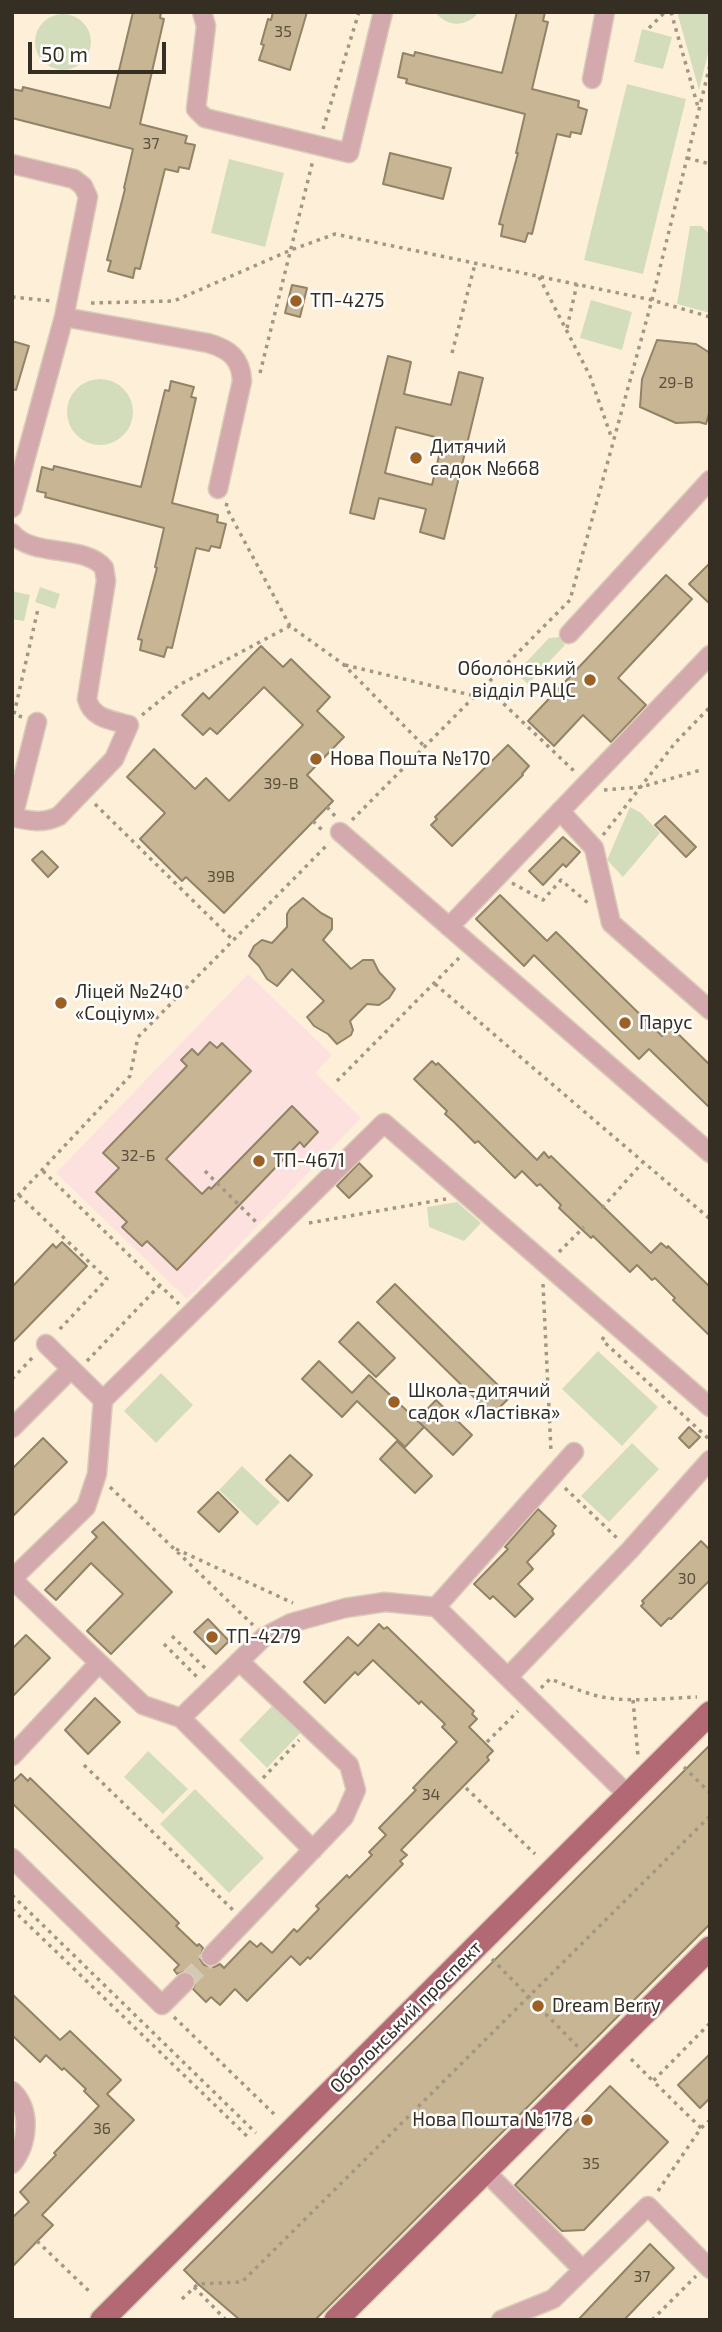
<!DOCTYPE html>
<meta charset="utf-8">
<style>
body{margin:0}
#map{position:relative;width:722px;height:2332px;overflow:hidden;background:#fef0d8;font-family:"Exo 2",sans-serif}
canvas{display:block}
.frame{position:absolute;inset:0;border:14px solid #352e22;pointer-events:none}
.scale{position:absolute;left:28px;top:42px;width:138px;height:32px;box-sizing:border-box;border:4px solid #352e22;border-top:0;padding-left:9px;font-size:21px;line-height:24px;white-space:nowrap;color:#352e22;-webkit-text-stroke:5px #fff;paint-order:stroke}
</style>
<div id="map">
<canvas width="722" height="2332"></canvas>
<div class="frame"></div>
<div class="scale">50 m</div>
</div>
<script>
const g = document.querySelector('canvas').getContext('2d');
g.lineJoin = 'round';
function fill(path, color) {
  g.fillStyle = color;
  g.fill(path, 'evenodd');
}
function stroke(path, color, width, dash) {
  g.strokeStyle = color;
  g.lineWidth = width;
  g.lineCap = dash ? 'butt' : 'round';
  g.setLineDash(dash || []);
  g.stroke(path);
}
function label(font, color, halo, rows, align = 'center') {
  g.font = font + ' "Exo 2",sans-serif';
  g.lineWidth = 5;
  g.setLineDash([]);
  g.textBaseline = 'middle';
  g.strokeStyle = halo;
  g.fillStyle = color;
  for (const [text, x, y, turn = 0] of rows) {
    g.save();
    g.translate(x, y);
    g.rotate((+turn || 0) * Math.PI / 180);
    g.textAlign = isNaN(turn) ? turn : align;
    if (halo) g.strokeText(text, 0, 0);
    g.fillText(text, 0, 0);
    g.restore();
  }
}
const industrial = new Path2D(`
 M248 974 332 1055 315 1073 361 1118 187 1299 56 1173Z`);
const green = new Path2D(`
 M435 12H479C466 28 447 27 435 12Z
 M677 12H710V45L699 90Z
 M35 42a28 28 0 1 1 56 0a28 28 0 1 1-56 0Z
 M642 29 672 37 663 69 634 62Z
 M627 84 686 99 643 274 584 260Z
 M229 159 284 173 265 247 211 233Z
 M690 226H701L710 234V313L677 304Z
 M591 300 632 312 622 350 580 338Z
 M67 412a33 33 0 1 1 66 0a33 33 0 1 1-66 0Z
 M40 587 60 594 55 609 35 602Z
 M12 591 30 595 24 621 12 619Z
 M560 637 565 645 528 684 516 673 549 638Z
 M630 807 641 813 660 833 623 877 607 860Z
 M457 1202 481 1223 464 1241 429 1227 427 1207Z
 M598 1351 658 1407 622 1446 562 1389Z
 M161 1373 193 1405 156 1443 124 1411Z
 M632 1443 659 1469 609 1522 581 1496Z
 M242 1466 280 1502 257 1526 219 1490Z
 M274 1704 302 1731 267 1768 239 1740Z
 M148 1751 188 1789 163 1814 124 1777Z
 M195 1789 264 1858 229 1893 160 1824Z`);
const building = new Path2D(`
 M133 12H161L160 18 164 19 140 124 187 136 185 143 195 145 189 169 179 167 178 172 165 169 140 269 135 268 133 278 108 271 111 261 107 260 125 189 124 188 133 149 12 118V89L22 91 23 87 110 108Z
 M273 12H307L290 70 259 60 264 45 261 44 268 19 271 20Z
 M517 12H545L543 21 548 22 532 89 579 101 578 107 587 110 581 134 571 132 570 137 557 134 532 234 528 233 525 242 501 236 503 225 499 224 518 153H516L525 114 406 83 407 79 398 77 403 53 414 56 415 52 502 73Z
 M390 153 451 168 443 199 383 184Z
 M292 285 307 288 300 317 285 313Z
 M657 340 696 344 710 353V410L706 424 699 422 676 423 640 407 642 379Z
 M12 341 29 346 16 390 12 389Z
 M388 356 411 362 404 394 451 405 459 372 483 378 444 539 420 532 426 509 379 498 374 519 350 513ZM396 427 443 439 432 485 385 473Z
 M171 381 194 387 191 397 196 398 172 503 218 515 217 522 226 524 220 548 211 546 209 551 196 548 172 648 167 647 164 657 140 650 142 640 138 639 157 568 155 567 164 528 45 497 46 493 37 491 42 467 53 470 54 466 141 487 165 390 169 391Z
 M710 563V604L689 584Z
 M666 575 692 599 618 678 646 705 611 742 583 715 554 746 528 721Z
 M261 646 283 667 291 659 330 697 317 711 344 737 307 775 333 801 224 913 186 877 182 881 140 839 165 813 127 777 154 749 195 789 206 778 229 801 303 725 264 687 217 734 210 728 203 735 182 715 203 693 209 699Z
 M508 745 529 766 522 774 523 775 452 846 431 825 437 819 435 817Z
 M665 816 696 847 686 857 655 825Z
 M563 837 580 852 566 867 563 864 543 885 529 871Z
 M42 851 58 867 48 877 32 860Z
 M500 895 547 941 556 932 662 1036 671 1027 710 1065V1108L649 1049 639 1059 534 955 524 966 476 919Z
 M303 898 321 913 332 919V929L323 940 351 969 363 960H373L379 972 395 989 389 998 379 1005 367 1004 350 1021 353 1030 351 1035 337 1044 328 1034 314 1026 307 1017 324 1001 292 969 277 986 267 979 259 966 249 956 254 946 262 940 272 943 287 927V914L290 909Z
 M210 1042 217 1048 222 1043 251 1071 166 1159 202 1194 209 1187 211 1189 292 1106 318 1132 304 1147 300 1142 177 1270 147 1241 142 1246 122 1227 127 1222 96 1192 119 1168 103 1153 187 1066 181 1060 192 1049 198 1055Z
 M432 1061 436 1065 438 1063 537 1160 544 1152 549 1158 551 1156 651 1253 661 1243 667 1248 668 1246 710 1287V1336L673 1300 675 1298 655 1278 652 1280 637 1265 630 1272 593 1236 591 1238 559 1208 561 1205 540 1184 537 1186 522 1171 515 1178 478 1141 475 1143 454 1122 445 1114 447 1111 414 1079Z
 M359 1163 372 1176 349 1198 337 1186Z
 M62 1242 87 1266 12 1343V1287L53 1244 56 1248Z
 M395 1284 510 1397 492 1415 377 1302Z
 M358 1322 395 1358 376 1377 339 1342Z
 M319 1361 352 1393 369 1375 424 1427 405 1447 357 1401 342 1417 302 1379Z
 M436 1400 472 1435 453 1455 417 1420Z
 M689 1427 700 1437 689 1448 679 1438Z
 M43 1438 67 1462 12 1517V1469Z
 M397 1441 432 1476 415 1493 380 1459Z
 M290 1455 312 1475 288 1501 266 1480Z
 M218 1492 238 1512 219 1532 198 1512Z
 M538 1509 556 1526 552 1531 554 1534 527 1562 533 1569 518 1584 533 1599 515 1617 493 1596 490 1599 474 1584 508 1549 505 1547Z
 M103 1522 172 1592 111 1654 87 1631 123 1594 91 1563 56 1600 45 1590 97 1537 92 1532Z
 M701 1541 710 1550V1580L671 1619 669 1618 661 1626 641 1606 644 1603 642 1601Z
 M208 1619 229 1641 216 1654 194 1632Z
 M379 1624 384 1629 387 1627 474 1711 472 1714 477 1719 469 1727 493 1751 487 1757 489 1760 401 1850 407 1855 400 1861 403 1864 310 1959 308 1957 300 1965 291 1956 247 2001 235 1989 220 2005 211 1997 206 2002 193 1989 196 1980 193 1975 187 1971 177 1974 174 1970 179 1965 12 1803V1783L21 1774 28 1781 30 1778 179 1923 176 1926 197 1946 199 1944 203 1948 200 1959 204 1965 214 1967 220 1964 224 1968 250 1941 257 1947 261 1943 272 1953 294 1929 297 1932 319 1909 316 1906 347 1875 349 1878 372 1855 369 1852 386 1835 379 1828 416 1790 413 1788 457 1742 442 1727 445 1724 421 1701 419 1704 373 1660 358 1675 355 1672 325 1703 304 1682 348 1637 358 1646Z
 M26 1635 50 1658 12 1697V1649Z
 M95 1698 120 1722 88 1754 65 1730Z
 M710 1745V1924L315 2320H240L198 2284 184 2270Z
 M12 1994 60 2040 70 2031 121 2080 107 2094 134 2120 42 2215 53 2225 12 2267V2218L29 2202 20 2192 56 2155 54 2153 99 2106 84 2091 86 2089 64 2068 62 2070 46 2055 40 2062 12 2035Z
 M710 2054V2098L700 2108 678 2085Z
 M610 2086 668 2142 584 2230 562 2231 515 2185Z
 M650 2244 674 2268 624 2320H578Z`);
const minorTunnel = new Path2D(`
 M185 1982 211 1956`);
const path = new Path2D(`
 M671 12 698 107
 M649 28 665 12
 M323 129 359 12
 M687 158 710 164
 M539 277 590 376 612 439
 M12 297 52 301
 M91 303 174 301 291 250 335 234 652 300 710 317
 M567 328 577 284
 M452 353 475 264
 M260 373 313 160
 M227 503 226 507 290 626 343 664 424 746
 M345 665 475 696
 M485 686 574 771
 M142 715 179 685 290 626
 M22 717 14 714 38 609
 M604 790 641 787 701 770
 M95 804 233 940
 M327 807 335 816
 M352 820 570 600 652 300 710 65
 M313 821 324 832
 M603 835 675 743 710 707
 M512 883 543 900 561 880 588 903
 M709 958 710 957
 M435 984 710 1219
 M337 1081 459 958
 M43 1171 179 1304
 M205 1171 257 1223
 M19 1195 107 1279 58 1331
 M12 1202 130 1076 138 1037 329 843
 M602 1208 643 1162
 M309 1223 446 1199
 M559 1252 584 1227
 M543 1284 551 1451
 M604 1337 602 1340 710 1440
 M87 1361 160 1285
 M12 1379 35 1355
 M110 1487 253 1625
 M565 1488 618 1539
 M176 1549 293 1603
 M172 1636 207 1670
 M164 1644 199 1679
 M541 1688 550 1679C569 1686 588 1695 608 1698 637 1702 668 1698 697 1697
 M633 1700 638 1756
 M487 1742 518 1711
 M84 1765 233 1910
 M684 1767 710 1793
 M263 1778 299 1740
 M466 1788 535 1854
 M12 1895 256 2133
 M12 1909 250 2139
 M492 1959 580 2049
 M174 2017 274 2114
 M631 2059 653 2081
 M701 2128 653 2081 710 2023
 M658 2191 701 2128 710 2120
 M37 2241 92 2294
 M194 2287 226 2320
 M182 2299 198 2284 242 2282 710 1816
 M652 2320 696 2276`);
const minor = new Path2D(`
 M202 12 206 26 196 109 205 118 349 153 383 12
 M592 79 605 12
 M12 164 74 179 83 186 88 197 64 317 12 508
 M64 317 208 343C229 349 241 358 242 381L218 489
 M12 533C32 558 86 544 104 568L106 581 87 699C92 719 112 720 129 725L114 759 59 816C43 824 30 821 12 817
 M569 634 710 480
 M560 811 594 848 611 923 710 1010
 M13 817 37 722
 M340 832 710 1153
 M449 927 710 655
 M46 1344 103 1400
 M12 1428 71 1369
 M12 1579 86 1507 97 1474 103 1400 384 1123 710 1407
 M12 1579 143 1705 181 1718 264 1637 291 1623 345 1608 385 1602 436 1607 628 1795
 M436 1607 574 1452
 M508 1677 630 1550 710 1460
 M181 1718 313 1850
 M12 1756 99 1663
 M12 1858 162 2005 185 1982
 M211 1956 344 1817 356 1790 349 1765 239 1661
 M12 2091C32 2110 28 2144 12 2164
 M484 2170 582 2269
 M501 2320 553 2299 648 2206 710 2269`);
const major = new Path2D(`
 M102 2320 710 1713
 M336 2320 710 1948`);
const markers = [
 [296,301,7,"#9c5f24"],
 [416,458,7,"#9c5f24"],
 [590,680,7,"#9c5f24"],
 [316,759,7,"#9c5f24"],
 [61,1003,7,"#9c5f24"],
 [625,1023,7,"#9c5f24"],
 [259,1161,7,"#9c5f24"],
 [394,1402,7,"#9c5f24"],
 [212,1637,7,"#9c5f24"],
 [538,2006,7,"#9c5f24"],
 [587,2120,7,"#9c5f24"]
];
const numberNames = [
 ["35",283,32],
 ["37",151,144],
 ["29-В",676,383],
 ["39-В",281,784],
 ["39В",221,877],
 ["32-Б",138,1156],
 ["30",687,1579],
 ["34",431,1795],
 ["36",102,2129],
 ["35",591,2164],
 ["37",642,2277]
];
const poiNames = [
 ["ТП-4275",310,301],
 ["Дитячий",430,447],
 ["садок №668",430,469],
 ["Оболонський",576,669,"right"],
 ["відділ РАЦС",576,691,"right"],
 ["Нова Пошта №170",330,759],
 ["Ліцей №240",75,992],
 ["«Соціум»",75,1014],
 ["Парус",639,1023],
 ["ТП-4671",273,1161],
 ["Школа-дитячий",408,1391],
 ["садок «Ластівка»",408,1413],
 ["ТП-4279",226,1637],
 ["Dream Berry",552,2006],
 ["Нова Пошта №178",573,2120,"right"]
];
const streetNames = [
 ["Оболонський проспект",406,2017,-45]
];
fill(industrial, '#fce1de');
fill(green, '#d3ddbc');
fill(building, '#c8b594');
stroke(building, '#928266', 2);
stroke(minorTunnel, '#d6c9b4', 18, [18, 9]);
stroke(minor, '#dacdb7', 21);
stroke(major, '#dacdb7', 26);
stroke(path, '#a29785', 3.5, [3.5, 5]);
stroke(minor, '#d3a9ad', 18);
stroke(major, '#b26974', 23);
for (const [x, y, r, color] of markers) {
  const dot = new Path2D();
  dot.arc(x, y, r, 0, 2 * Math.PI);
  g.fillStyle = color;
  g.fill(dot);
  stroke(dot, '#fff', 2.5);
}
label('16px', '#5a503e', null, numberNames);
label('19px', '#352e22', '#fff', poiNames, 'left');
label('19px', '#352e22', '#fff', streetNames);
</script>
